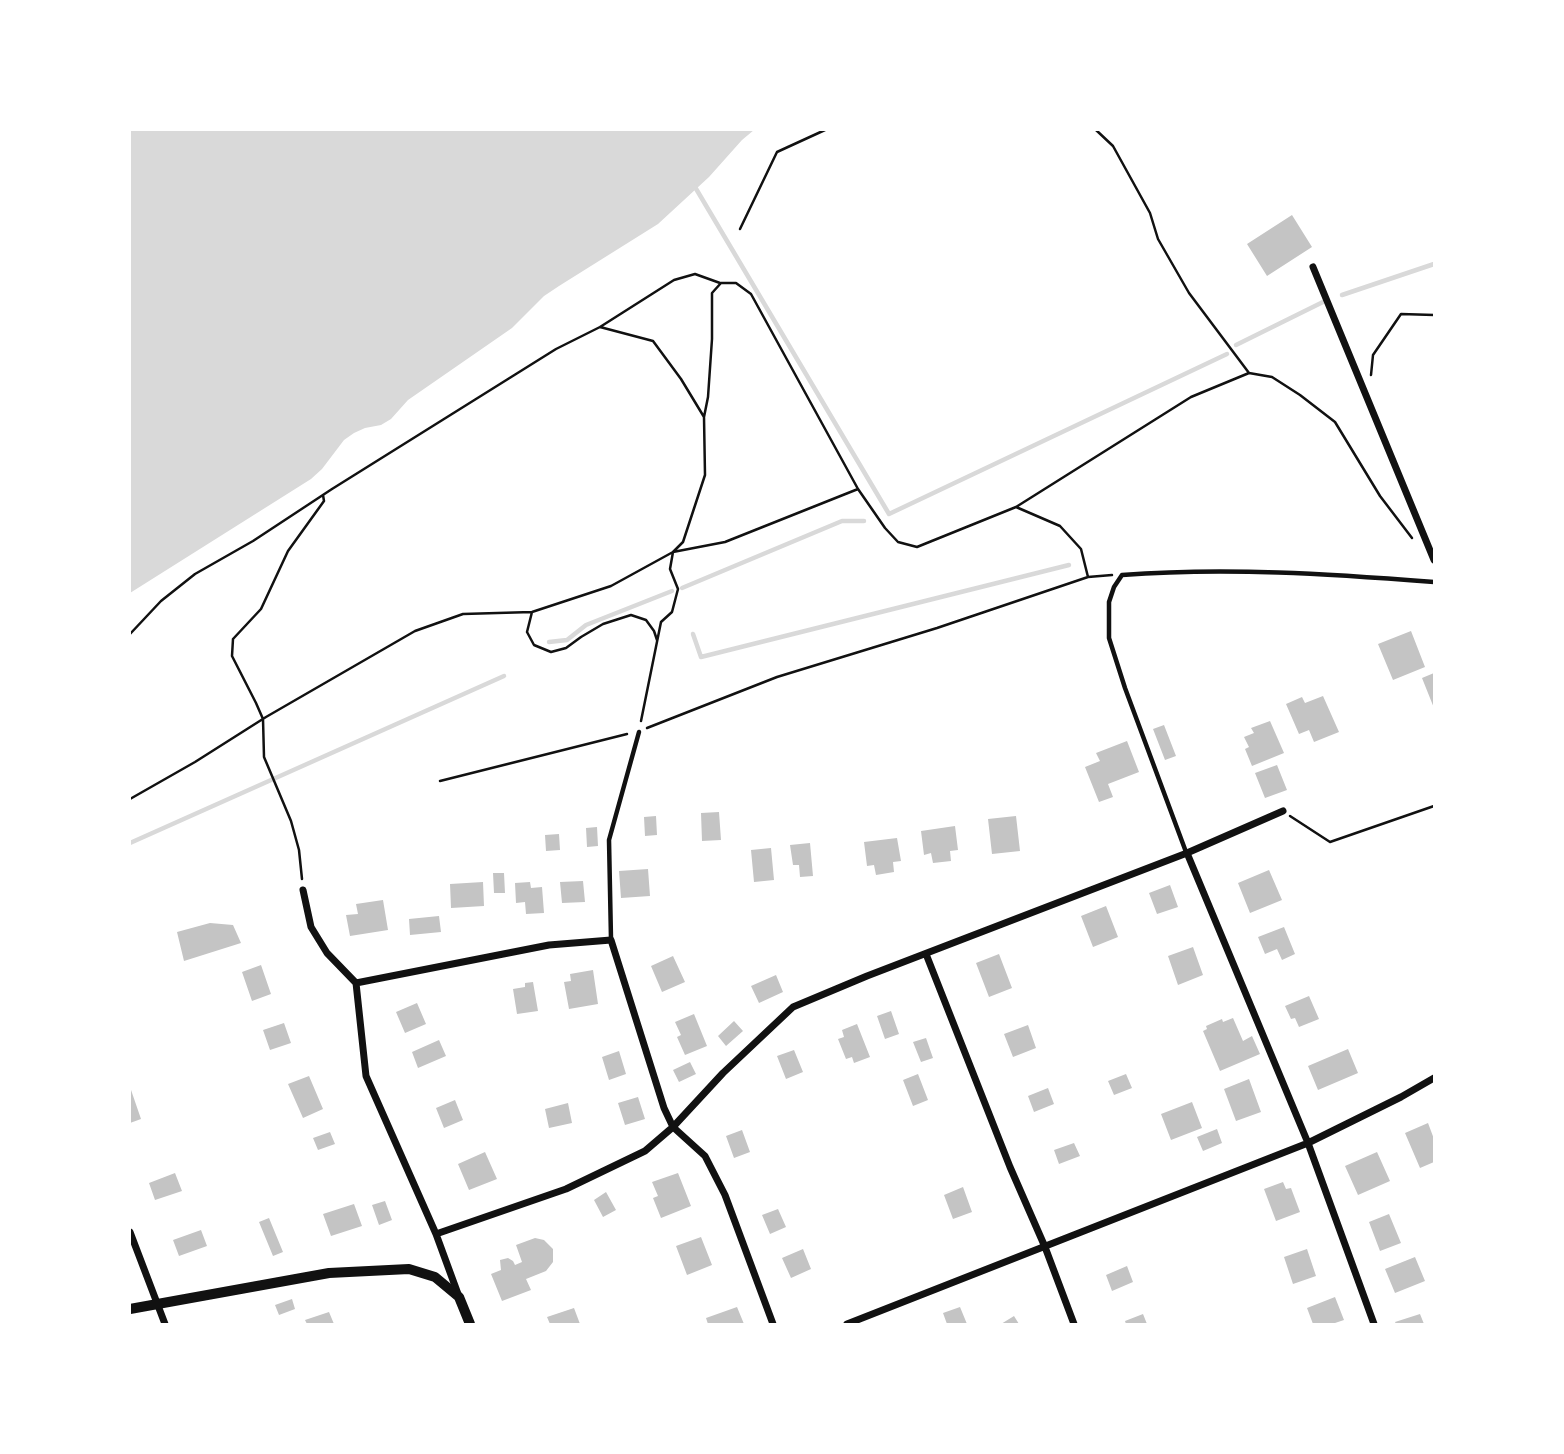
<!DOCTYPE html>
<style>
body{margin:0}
#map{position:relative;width:1564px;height:1454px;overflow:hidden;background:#fff;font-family:"Nunito Sans",sans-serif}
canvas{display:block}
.frame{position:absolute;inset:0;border:131px solid #fff;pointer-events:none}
</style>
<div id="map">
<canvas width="1564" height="1454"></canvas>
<div class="frame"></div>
</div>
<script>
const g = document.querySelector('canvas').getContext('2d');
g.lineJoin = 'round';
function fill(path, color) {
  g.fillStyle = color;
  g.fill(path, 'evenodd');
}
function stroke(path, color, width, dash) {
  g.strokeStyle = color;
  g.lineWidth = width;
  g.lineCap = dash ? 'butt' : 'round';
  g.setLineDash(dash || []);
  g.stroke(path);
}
const water = new Path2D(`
 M130 130H754L742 140 709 177 658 224 559 286 544 296 512 328 408 400 391 419 381 425 365 428 354 433 344 440 322 469 311 479 130 593Z`);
const stream = new Path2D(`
 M695 187 889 514 1227 354
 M1342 295 1434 264
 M1236 345 1323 302
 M682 588 842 521H864
 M693 634 701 657 1069 565
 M549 642 567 640 586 625 672 591
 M130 843 504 676`);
const building = new Path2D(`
 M1292 215 1312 247 1267 276 1247 244Z
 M1411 631 1425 667 1393 680 1378 644Z
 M1434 673V708L1422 678Z
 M1323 696 1339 732 1314 742 1309 730 1299 734 1286 704 1302 697 1305 703Z
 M1270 721 1284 753 1252 766 1245 749 1249 747 1244 737 1254 733 1251 728Z
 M1164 725 1176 756 1165 760 1153 729Z
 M1127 741 1139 772 1108 784 1113 797 1099 802 1085 767 1100 761 1096 753Z
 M1277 765 1287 790 1265 798 1255 773Z
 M719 812 721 840 702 841 701 813Z
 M656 816 657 835 645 836 644 817Z
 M1016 816 1020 851 992 854 988 819Z
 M955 826 958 850 950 851 951 861 933 863 931 853 924 855 921 831Z
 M597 827 598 846 587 847 586 828Z
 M559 834 560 850 546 851 545 835Z
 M897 838 901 861 893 862 894 872 876 875 874 865 867 866 864 842Z
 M810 843 813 876 800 877 799 865H793L790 845Z
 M771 848 774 880 754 882 751 850Z
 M648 869 650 896 621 898 619 871Z
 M1269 870 1282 900 1250 913 1238 883Z
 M493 873H504L505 893H494Z
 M583 881 585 902 562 903 560 882Z
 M483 882 484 906 451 908 450 884Z
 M530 882 531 888 542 887 544 913 526 914 525 902 516 903 515 883Z
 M1170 885 1178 907 1157 914 1149 893Z
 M383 900 388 930 350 936 346 915 358 914 356 904Z
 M1106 906 1118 937 1093 947 1081 916Z
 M439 916 441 932 410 935 409 919Z
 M210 923 233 925 241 943 184 961 177 932Z
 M1284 927 1295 954 1282 960 1277 949 1265 954 1258 937Z
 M1193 947 1203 975 1178 985 1168 956Z
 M999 954 1012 988 989 997 976 963Z
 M673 956 685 982 662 992 651 966Z
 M261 965 271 994 252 1001 242 972Z
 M593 970 598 1004 569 1009 564 982 571 981 570 974Z
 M776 975 783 992 759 1003 751 986Z
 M533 982 538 1011 517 1014 513 989 525 987V983Z
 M1309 996 1319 1019 1299 1027 1295 1018 1291 1019 1285 1006Z
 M417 1003 426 1024 405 1033 396 1012Z
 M891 1011 899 1034 885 1039 877 1016Z
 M694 1014 707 1046 685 1055 677 1037 681 1035 675 1022Z
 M1233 1018 1243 1041 1252 1036 1260 1054 1220 1071 1203 1031 1207 1029 1206 1026 1222 1019 1223 1022Z
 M734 1021 743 1031 726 1046 718 1036Z
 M284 1023 291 1043 270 1050 263 1030Z
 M857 1024 870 1057 854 1063 852 1057 846 1059 838 1039 844 1037 842 1030Z
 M1028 1025 1036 1048 1013 1057 1004 1034Z
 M926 1038 933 1058 921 1062 913 1042Z
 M439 1040 446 1056 418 1068 412 1052Z
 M1348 1049 1358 1073 1318 1090 1308 1066Z
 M794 1050 803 1072 786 1079 777 1056Z
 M619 1051 626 1074 609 1080 602 1057Z
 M690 1062 696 1074 679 1082 673 1070Z
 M918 1074 928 1100 913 1106 903 1080Z
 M1126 1074 1132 1088 1114 1095 1108 1081Z
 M309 1076 323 1109 303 1118 288 1084Z
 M1249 1079 1261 1112 1236 1121 1224 1089Z
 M130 1087 141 1119 130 1123Z
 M1048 1088 1054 1104 1034 1112 1028 1096Z
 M638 1097 645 1119 625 1125 618 1103Z
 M455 1100 463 1120 444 1128 436 1108Z
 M1192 1102 1202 1128 1171 1140 1161 1114Z
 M568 1103 572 1123 549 1128 545 1109Z
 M1428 1123 1434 1139V1162L1420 1168 1405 1133Z
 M1217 1129 1222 1143 1203 1151 1197 1137Z
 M742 1130 750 1152 734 1158 726 1136Z
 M330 1132 335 1144 318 1150 313 1138Z
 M1074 1143 1080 1156 1059 1164 1054 1150Z
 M485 1152 497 1179 469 1190 458 1164Z
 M1377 1152 1390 1181 1358 1195 1345 1166Z
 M175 1173 182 1191 155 1200 149 1183Z
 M678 1173 691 1206 661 1218 653 1198 658 1196 652 1182Z
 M1283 1182 1286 1189 1291 1188 1300 1212 1276 1221 1264 1189Z
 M963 1187 972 1212 953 1219 944 1195Z
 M606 1192 616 1210 603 1217 594 1200Z
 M385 1201 392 1220 379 1225 372 1205Z
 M354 1204 362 1226 331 1236 323 1214Z
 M778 1209 786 1227 770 1234 762 1215Z
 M1389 1214 1401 1243 1380 1251 1369 1222Z
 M269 1218 283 1252 273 1256 259 1222Z
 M201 1230 207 1246 179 1256 173 1240Z
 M701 1237 712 1265 687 1275 676 1246Z
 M535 1238 544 1240 553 1249V1262L546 1271 526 1279 531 1290 502 1301 491 1274 501 1270 500 1260 508 1258 513 1261 515 1265 522 1262 516 1245Z
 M803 1249 811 1269 791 1278 782 1258Z
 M1307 1249 1316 1276 1293 1284 1284 1257Z
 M1415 1257 1425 1281 1395 1293 1385 1269Z
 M1127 1266 1133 1282 1112 1291 1106 1275Z
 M1335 1297 1344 1320 1332 1324H1313L1307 1308Z
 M292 1299 295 1309 279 1315 275 1305Z
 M737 1307 744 1324H708L706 1318Z
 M960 1307 967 1324H947L943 1313Z
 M574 1308 580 1324H550L547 1317Z
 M329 1312 334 1324H307L305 1320Z
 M1143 1314 1147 1324H1126L1125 1321Z
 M1420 1314 1424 1324H1396L1395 1322Z
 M1014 1316 1019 1324H1001Z`);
const path = new Path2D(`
 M1096 130 1113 146 1150 213 1158 239 1189 293 1249 373
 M740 229 777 152 825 130
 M600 327 674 280 695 274 720 283
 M1371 375 1373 355 1401 314 1434 315
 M1016 507 1060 526 1081 549 1088 577
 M532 612 527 632 534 645 551 652 566 648 581 637 603 624 631 615 646 620 654 631 657 640
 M130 634 161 601 195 574 253 541 332 489 556 349 600 327 653 341 681 379 704 417
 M641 721 661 622 672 612 678 589 670 569 673 552 683 542 705 475 704 417 708 397 712 339V293L721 283H736L751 294 858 489 885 528 898 542 917 547 1016 507 1191 397 1249 373 1272 377 1300 395 1335 422 1380 496 1412 538
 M647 728 777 677 937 628 1088 577 1112 575
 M440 781 627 734
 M130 799 195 762 266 717 415 631 463 614 532 612 611 586 673 552 725 542 858 489
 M1290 816 1330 842 1434 806
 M302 879 299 850 291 821 264 757 263 719 256 703 232 656 233 639 261 609 288 551 324 501 323 495`);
const service = new Path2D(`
 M1186 852 1125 688 1109 638V602L1114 587 1122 575C1226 567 1331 574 1434 582
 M611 939 609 840 639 732`);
const minor = new Path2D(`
 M1313 267 1434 560
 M1187 853 1308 1143 1374 1324
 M303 890 311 927 327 953 356 983 366 1076 436 1234 458 1294
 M926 954 1010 1167 1045 1247 1074 1324
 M356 983 549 945 611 940 664 1108 673 1127 705 1156 725 1195 773 1324
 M130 1232 165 1324
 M436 1234 566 1189 645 1151 673 1127 723 1073 793 1007 867 976 1187 853 1283 811
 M847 1324 1308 1143 1401 1097 1434 1078`);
const tertiary = new Path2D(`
 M130 1309 329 1273 409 1269 435 1277 459 1297 470 1324`);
fill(water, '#d9d9d9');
stroke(stream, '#d9d9d9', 4.5);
fill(building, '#c4c4c4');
stroke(path, '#111', 2.5);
stroke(service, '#111', 4.5);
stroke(minor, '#111', 7);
stroke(tertiary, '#111', 10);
</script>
